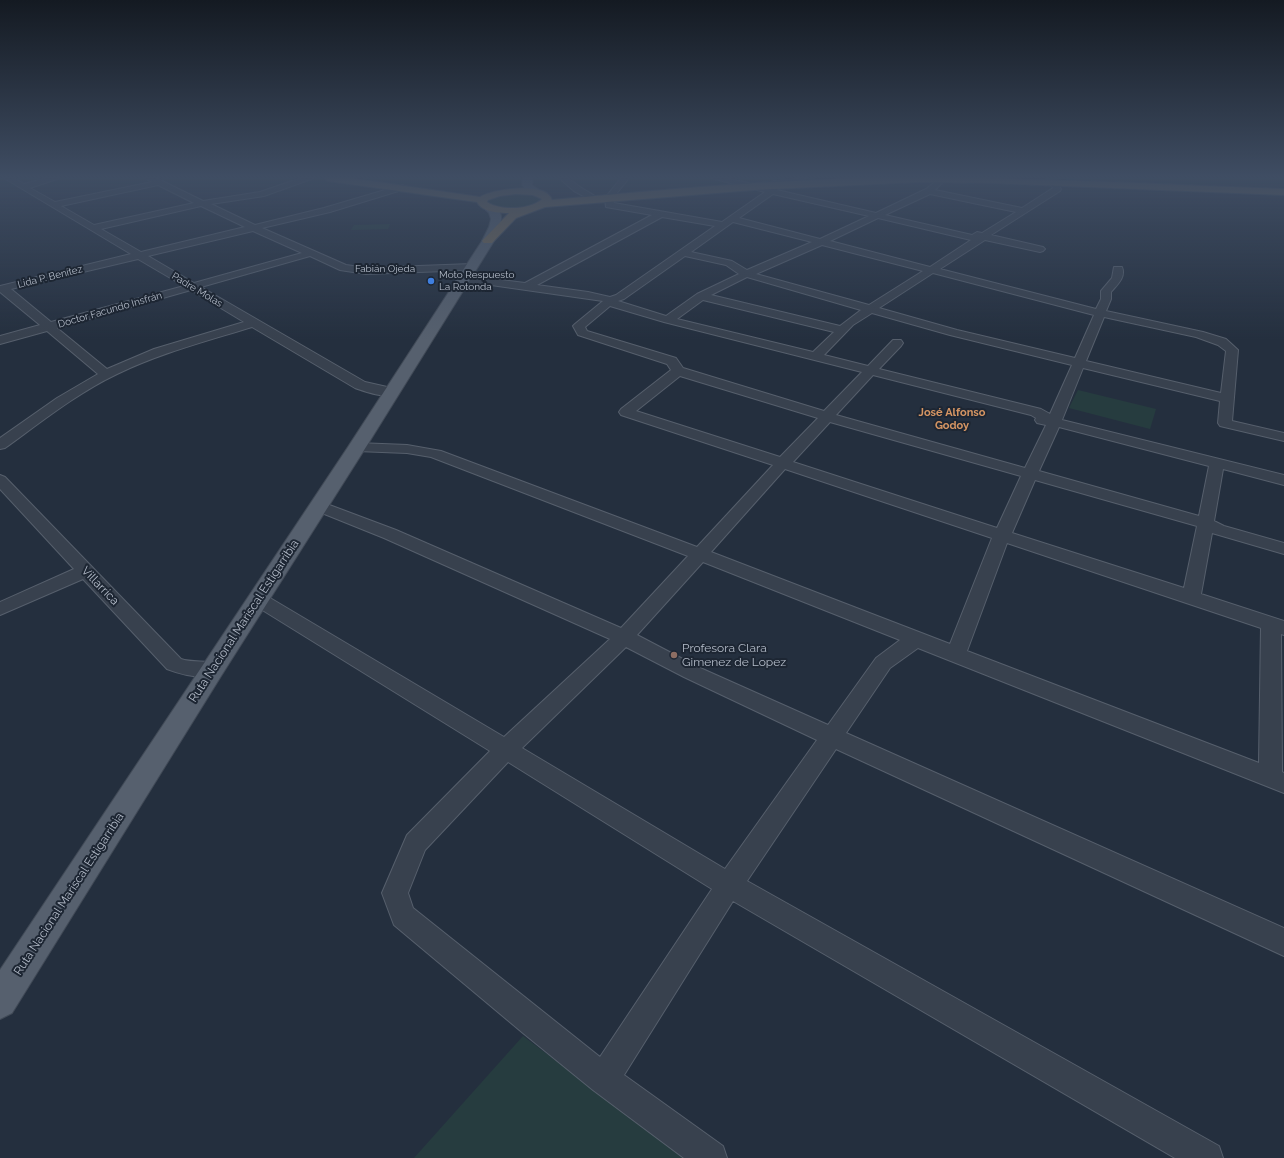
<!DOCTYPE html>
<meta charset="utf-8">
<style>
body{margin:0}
canvas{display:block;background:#242f3e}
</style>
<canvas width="1284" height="1158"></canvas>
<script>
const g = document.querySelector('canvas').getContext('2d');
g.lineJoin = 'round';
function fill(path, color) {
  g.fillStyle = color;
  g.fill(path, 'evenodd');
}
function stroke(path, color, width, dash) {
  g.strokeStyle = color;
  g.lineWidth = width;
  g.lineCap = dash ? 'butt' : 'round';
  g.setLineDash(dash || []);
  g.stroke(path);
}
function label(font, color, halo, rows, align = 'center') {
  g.font = font + ' Raleway,sans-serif';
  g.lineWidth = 4;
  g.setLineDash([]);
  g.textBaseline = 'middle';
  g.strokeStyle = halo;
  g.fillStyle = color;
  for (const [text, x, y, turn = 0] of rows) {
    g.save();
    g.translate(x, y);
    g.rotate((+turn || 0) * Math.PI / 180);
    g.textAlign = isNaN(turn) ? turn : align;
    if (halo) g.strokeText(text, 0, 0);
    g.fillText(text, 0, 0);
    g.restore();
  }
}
const green = new Path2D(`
 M524 192 543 197V200C526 210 504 211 487 203V200L491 197Z
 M390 224 388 229 351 230 354 225Z
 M1078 390 1156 409 1150 429 1069 408Z
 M523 1036 686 1158H414Z`);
const minor = new Path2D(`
 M4 178H14L24 184 46 178H60L30 188 55 202 152 182 145 178H156L203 201 260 192 301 178H314L264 196 211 204 255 225 324 208 402 185 406 187 405 189 330 212 262 228 346 265 366 268 472 264 477 267 472 270 366 274 340 270 310 256 201 287 365 382 396 389 398 392 396 395C383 398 367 392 355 388L252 327C207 341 160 353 117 374 77 393 41 422 5 448L0 449V438L57 398 98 374 47 331 0 344V336L40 325 0 292V286L131 254ZM158 185 194 203 94 225 61 206ZM201 206 245 227 141 252 101 229ZM253 231 302 253 194 283 148 256ZM138 259 184 286 51 322 11 289ZM191 290 244 322 154 349 107 369 57 328Z
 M559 178H568L580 187 600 199 596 201H593L574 191Z
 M621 178H629L613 198 614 203 722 222 765 192 711 178H726L770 188 773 181 806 178 795 184 780 185 777 190 876 213 926 189 935 182 933 178H940L943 182 935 190 1022 208 1053 188 1049 183 1050 181H1056L1061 189 1060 191 991 235 1043 247 1045 249 1043 251 1040 252 985 240 940 269 1096 309 1101 299V291L1112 278 1114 267H1122C1126 277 1118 284 1111 292V299L1106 311 1203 332 1226 339 1238 350 1232 421 1284 433V441L1220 426 1218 423 1220 401 1083 368 1062 420 1284 475V485L1223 469 1214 521 1224 526 1284 543V554L1212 533 1201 594 1284 621V635L1281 634 1282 772 1284 773V793L918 648 890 668 846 733 1284 928V956L836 749 747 881 1219 1146 1223 1158H1175L733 901 624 1075 723 1146 727 1158H684L593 1090 523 1033 394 925 382 893 407 835 490 751 251 603 249 599 251 595 258 593 265 595 504 737 610 639 384 538 312 509 310 506 312 503 318 501 324 503 396 530 621 628 688 556 431 457 407 453 357 451 352 450 350 447 352 444 357 443 407 445 441 451 697 547 773 465 621 415 619 412 621 409 671 370 667 364 578 335 573 326 575 324 603 301 477 283H464L459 280 464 277H477L525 283 652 215 606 207 605 198ZM773 194 869 216 820 239 739 218ZM930 194 1016 212 982 233 977 232 972 235 885 215ZM662 217 715 226 616 295 610 297 588 292 537 285ZM878 218 971 240 930 267 830 241ZM733 222 812 242 747 270 732 261 691 252ZM822 245 923 271 869 305 756 274ZM685 256 726 265 739 274 697 294 666 316 618 301 624 299ZM933 273 1094 315 1075 358 957 330 879 308ZM747 277 861 310 840 326 711 295ZM703 300 834 332 813 352 677 319ZM610 306 664 322 862 372 824 411 683 368 676 358 587 331 585 327ZM872 313 950 335 1072 365 1050 414 1041 409 879 369 901 346 903 343 901 340H893L868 366 824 355 853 325ZM1104 317 1196 337 1218 345 1226 351 1221 393 1086 361ZM873 375 1031 415 1036 418 1035 420 1037 423 1046 425 1025 468 836 415ZM680 376 818 418 780 457 636 411ZM830 422 1021 476 997 528 793 462ZM1059 427 1209 466 1199 516 1039 471ZM785 469 992 538 950 644 711 552ZM1035 480 1197 526 1184 588 1012 533ZM1007 543 1261 628 1259 763 967 651ZM703 562 900 640 876 658 828 725 698 667 637 635ZM626 647 684 677 817 740 725 869 522 748ZM508 762 712 889 600 1057 413 908 408 893 425 850Z
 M0 475 5 477 181 659C193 663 207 660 219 664L222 669 219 674C202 680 183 675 167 669L83 579 0 615V602L74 569 0 489Z`);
const major = new Path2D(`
 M523 178H533L532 185 545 194 543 196C535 198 527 192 522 185Z
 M488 204C509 209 500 228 494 241L366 447 221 676 12 1013 0 1019V970L348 447 482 241 489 227 491 219 489 213 483 207Z`);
const highway = new Path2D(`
 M324 178H350L480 197C493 189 546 181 552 200 659 190 767 180 875 178 1012 176 1148 184 1284 189V195L991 183 919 182 753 190 545 207 516 218 492 243H484L482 241 509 213C499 213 482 212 477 202L328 181ZM516 194 533 195 542 199C530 210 501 211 487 202L488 200 500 196Z`);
const markers = [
 [431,281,4,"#3f7fe0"],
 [674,655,4,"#8d6e63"]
];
const farStreetnames = [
 ["Fabián Ojeda",385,269],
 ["Lida P. Benítez",50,277,-14],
 ["Padre Molas",197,290,31],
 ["Doctor Facundo Insfrán",110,310,-16]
];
const farPoinames = [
 ["Moto Respuesto",439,275],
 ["La Rotonda",439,287]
];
const farNeighbourhoodnames = [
 ["José Alfonso",952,413],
 ["Godoy",952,426]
];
const streetNames = [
 ["Villarrica",100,586,46],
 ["Ruta Nacional Mariscal Estigarribia",244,621,-57],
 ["Ruta Nacional Mariscal Estigarribia",69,894,-57]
];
const poiNames = [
 ["Profesora Clara",682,648],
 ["Gimenez de Lopez",682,662]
];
fill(green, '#263c3f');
stroke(minor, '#565f6c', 2);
stroke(major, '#414a57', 2);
stroke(highway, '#434c59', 2);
fill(minor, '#38414e');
fill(major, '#56606e');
fill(highway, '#746855');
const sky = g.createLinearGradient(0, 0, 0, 340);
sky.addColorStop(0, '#141a22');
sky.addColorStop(0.52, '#3f4d63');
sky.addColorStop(1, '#3f4d6300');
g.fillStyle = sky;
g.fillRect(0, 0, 1284, 340);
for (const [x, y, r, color] of markers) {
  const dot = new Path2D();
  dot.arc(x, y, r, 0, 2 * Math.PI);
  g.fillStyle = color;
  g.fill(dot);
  stroke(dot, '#1d2633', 1.5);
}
label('10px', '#b4bcc9', '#1d2633', farStreetnames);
label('10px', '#b4bcc9', '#1d2633', farPoinames, 'left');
label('bold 11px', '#d59563', '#1d2633', farNeighbourhoodnames);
label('12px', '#b4bcc9', '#1d2633', streetNames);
label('12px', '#b4bcc9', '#1d2633', poiNames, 'left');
</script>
